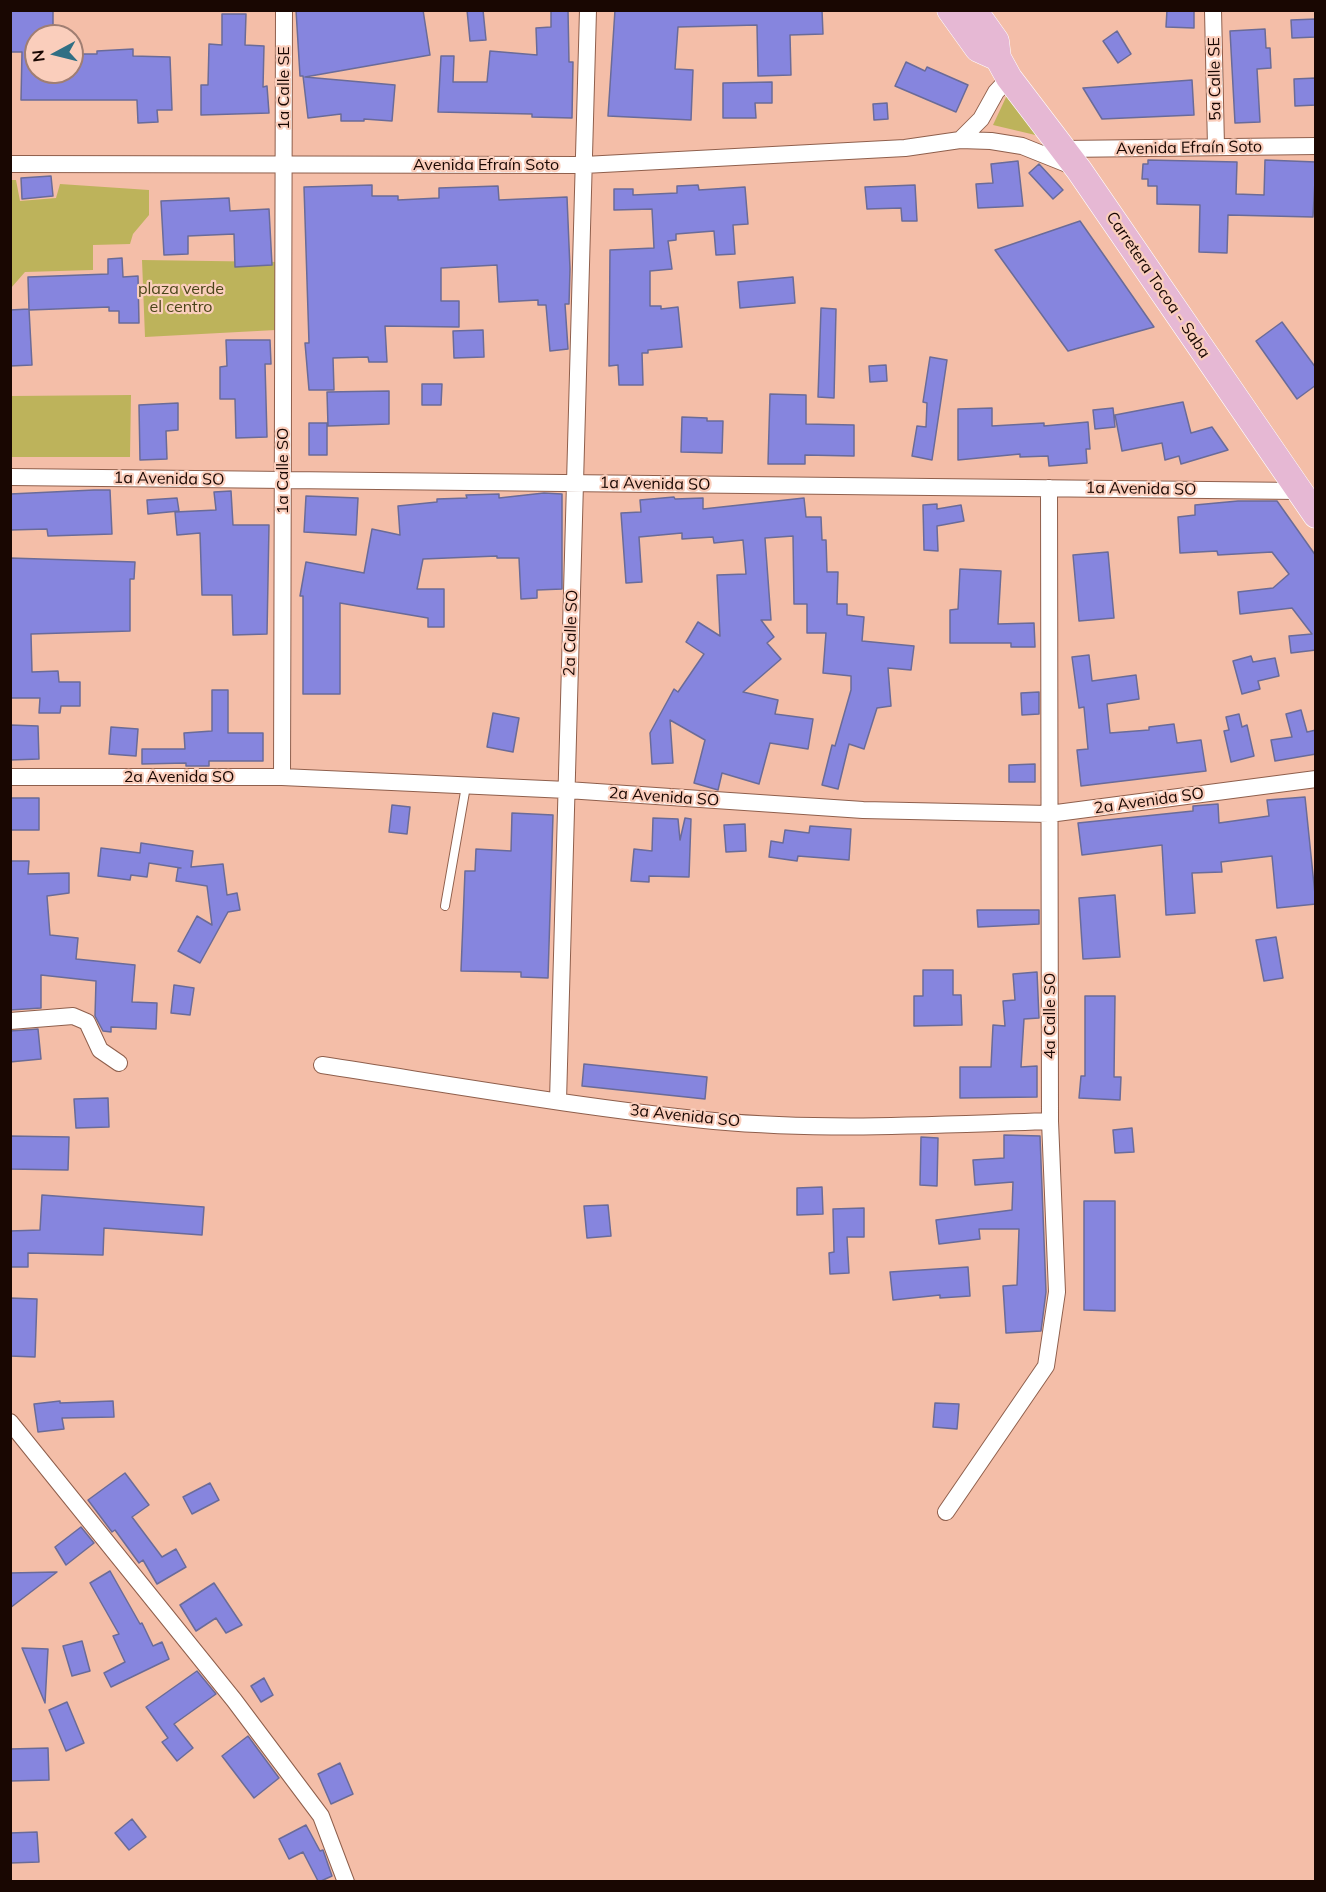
<!DOCTYPE html>
<meta charset="utf-8">
<style>
body{margin:0}
#map{position:relative;width:1326px;height:1892px;overflow:hidden;background:#f4bea8;font-family:Mulish,sans-serif}
canvas{display:block}
.frame{position:absolute;inset:0;border:12px solid #190702;pointer-events:none}
.north{position:absolute;left:24px;top:24px;width:60px;height:60px;box-sizing:border-box;background:#facebc;border:2px solid #a07e72;border-radius:50%;rotate:263deg;font-size:16px;font-weight:700;line-height:24px;text-align:center;color:#190702}
.north::after{content:'';display:block;margin:auto;width:21px;height:27px;background:#306f84;clip-path:polygon(50% 0,100% 100%,50% 72%,0 100%)}
</style>
<div id="map">
<canvas width="1326" height="1892"></canvas>
<div class="frame"></div>
<div class="north">N</div>
</div>
<script>
const g = document.querySelector('canvas').getContext('2d');
g.lineJoin = 'round';
function fill(path, color) {
  g.fillStyle = color;
  g.fill(path, 'evenodd');
}
function stroke(path, color, width, dash) {
  g.strokeStyle = color;
  g.lineWidth = width;
  g.lineCap = dash ? 'butt' : 'round';
  g.setLineDash(dash || []);
  g.stroke(path);
}
function label(font, color, halo, rows, align = 'center') {
  g.font = font + ' Mulish,sans-serif';
  g.lineWidth = 4.5;
  g.setLineDash([]);
  g.textBaseline = 'middle';
  g.strokeStyle = halo;
  g.fillStyle = color;
  for (const [text, x, y, turn = 0] of rows) {
    g.save();
    g.translate(x, y);
    g.rotate((+turn || 0) * Math.PI / 180);
    g.textAlign = isNaN(turn) ? turn : align;
    if (halo) g.strokeText(text, 0, 0);
    g.fillText(text, 0, 0);
    g.restore();
  }
}
const green = new Path2D(`
 M1008 93 1048 138 993 125Z
 M11 180H16L20 201 56 198 60 184 149 190V215L133 234 130 244 93 245V270L25 272 11 288Z
 M142 260 279 262 276 330 145 337Z
 M131 395 130 457H11V396Z`);
const building = new Path2D(`
 M10 10H53V36H36V72H72V54H97V51L133 49V56L170 57 172 110H157L158 122 138 123 137 100H21L22 52H10Z
 M296 10H423L430 55 305 77 395 85 392 121 364 119V121H341V114L308 118 303 76H300Z
 M467 10H483L486 40 470 41Z
 M551 10H568L569 62H573L572 118 532 117V114L438 112 441 56H454L453 82H487L490 51 537 55 536 28 551 27Z
 M615 10H822L823 34 790 35 791 75 758 76 757 25 678 27 675 69 693 70 691 120 608 116Z
 M1167 10H1194V28L1166 27Z
 M222 14H246L245 45 264 46 263 87 267 86 269 113 201 115V85H208L209 44 222 45Z
 M1316 19V37L1292 38 1291 20Z
 M1265 29 1266 48H1270L1271 68 1257 69 1260 122 1235 123 1230 31Z
 M1117 31 1131 54 1118 63 1103 41Z
 M906 62 925 71 927 67 968 85 956 112 895 86Z
 M1316 78V105L1295 106 1294 79Z
 M1192 80 1194 115 1102 119 1083 88Z
 M772 82V103H755L756 118H723V83Z
 M887 103 888 119 874 120 873 104Z
 M1148 160 1237 162 1236 194 1264 195 1265 160 1316 162 1313 217 1228 215 1227 253 1199 252 1200 205 1157 204V186H1148V179H1142L1143 164H1148Z
 M1018 161 1023 206 978 208 976 184 993 183 991 164Z
 M1039 164 1063 190 1053 199 1029 173Z
 M51 176 53 196 22 199 21 178Z
 M372 185V196H398V200L439 198V188L498 186 499 200 567 197 570 269 569 304H565L568 349 550 351 546 305H538V300L499 302 497 265 441 268V301H459V327L385 326 387 362H369L368 357 333 358 334 390H309L305 343H309L304 187Z
 M698 185 699 190 745 187 748 224 733 225 735 254 716 255 714 231 676 234V240L668 241 672 269 650 271V306H661V309L678 307 682 347 648 350V353H642L643 385H619L618 365 609 366 610 250 654 248 652 209 614 210V189H633V195L677 193V186Z
 M915 185 917 221H902L901 208 867 209 865 187Z
 M229 198 230 211 269 209 272 265 235 267 234 234 188 236V254L164 255 161 201Z
 M1080 221 1154 327 1068 351 995 250Z
 M122 258 123 277 138 276 139 323H119V311H109V307L29 310 28 277 108 274V259Z
 M793 277 795 303 740 308 738 282Z
 M821 308 836 309 834 398 818 397Z
 M29 309 32 365 10 366V310Z
 M1282 322 1316 368V385L1297 399 1256 341Z
 M483 330 484 357 454 358 453 331Z
 M226 340H270L271 364H265L267 437 236 438 235 399H220V367L227 366Z
 M930 357 947 360 932 460 912 456 917 426 926 427 927 403 923 402Z
 M886 365 887 381 870 382 869 366Z
 M422 384H442L441 405H422Z
 M389 391V424L328 426 327 392Z
 M770 394 806 395V424L854 425V456L805 455V464H768Z
 M1183 402 1191 433 1212 427 1228 450 1181 464 1179 456 1165 460 1162 443 1122 451 1115 415Z
 M178 403V430L166 431 167 459 140 460 139 405Z
 M992 408V426L1044 423V426L1088 422 1090 449H1086L1087 463 1049 466 1048 456 1020 457V454L958 460V409Z
 M1113 408 1115 427 1095 429 1093 410Z
 M682 417 707 418V421H723L722 453 681 452Z
 M309 423H327V455H309Z
 M94 490H110L112 534 48 536 47 529 10 530V494Z
 M231 491 233 525H269L267 634 233 635 232 595H202L200 533 177 535 175 512 216 510 214 492Z
 M544 493 562 494V589L537 590V598L521 599 519 558H497V556L423 559 417 589H444V627H428V618L340 603V694H303V596H300L306 562 364 573 372 529 400 535 398 506 437 502V499L467 498 466 495 499 494V498Z
 M306 496 358 498 356 535 304 532Z
 M674 497 675 499 703 498V509L804 498 806 517H821L822 540H826L827 572H838L837 604H847V615L864 617 862 641 914 646 911 670 888 668 891 706 877 708 864 749 849 744 838 789 822 785 832 745 835 746 851 690V676L823 673 826 633H807V604H794L793 536 765 538 771 620H761L774 637 767 643 781 659 743 692 778 700 775 714 813 719 808 749 770 743 759 784 722 773 718 790 694 783 705 740 670 720 673 763 652 764 650 733 674 689 678 692 704 654 686 642 698 622 720 636 717 575 746 574 743 540 714 543 713 537 682 539V533L639 537 642 582 626 583 621 513 641 512 640 500Z
 M177 498 179 511 148 514 147 500Z
 M1238 501H1277L1316 556V650L1291 653 1289 636 1312 634 1292 608 1240 614 1238 592 1273 588 1289 574 1272 552 1218 555 1217 551 1180 553 1178 517 1195 515V505Z
 M937 504V509L961 505 964 521 937 526 938 551 924 550 923 505Z
 M1108 552 1114 618 1079 621 1073 555Z
 M10 558 135 562 134 579H130V631L31 634 32 672 58 671 59 682H80V706H61L60 713H39L40 698H10Z
 M960 569 1001 571 998 624 1034 623 1035 647H1011V643H950V610L958 609Z
 M1089 655 1092 681 1136 675 1139 699 1107 704 1110 733 1149 730V727L1174 724 1177 743 1201 740 1206 771 1081 786 1077 750 1088 749 1084 707 1079 708 1072 657Z
 M1251 656 1253 662 1275 658 1279 676 1258 681 1260 689 1242 694 1233 661Z
 M212 690H228V733H263V761H209V766H186V763L142 764V749H185L184 733 212 731Z
 M1039 692V714L1022 715 1021 693Z
 M1301 710 1307 732 1316 730V754L1275 761 1271 740 1292 737 1286 714Z
 M493 713 519 718 513 752 487 747Z
 M1239 714 1242 727 1247 725 1254 756 1231 762 1224 731 1229 730 1226 717Z
 M10 725 38 726 39 759 10 760Z
 M111 727 138 729 136 756 109 754Z
 M1035 764V782H1009V765Z
 M1305 797 1316 904 1277 908 1272 856 1221 862 1222 872 1192 873 1195 913 1166 915 1162 845 1082 855 1078 823 1193 811V806L1218 804 1219 823 1269 816 1267 800Z
 M10 798H39V830H10Z
 M392 805 410 807 407 834 389 832Z
 M512 813 553 815 548 978 521 977V972L461 971 465 871H475L476 849 511 851Z
 M653 818 678 819 680 840 685 818 691 819 689 877 649 876V882L631 881 634 849 652 851Z
 M745 824 746 851 726 852 724 825Z
 M810 826 851 829 849 860 798 856 797 861 769 857 771 841 783 843 785 830 809 833Z
 M141 843 193 851 191 867 223 864 227 895 237 893 240 910 228 912 200 963 178 951 197 916 212 925 207 886 176 881 178 868H181L149 863 147 877 131 875 130 880 98 876 101 848 140 853Z
 M10 861H29L28 874 69 873V893L47 896 50 935 78 938 76 959 135 965 132 1002 157 1003 156 1029 111 1027V1032L103 1031 95 1016 96 981 41 975V1008L10 1010Z
 M1115 895 1120 957 1083 959 1079 898Z
 M977 910H1039V924L978 927Z
 M1276 937 1283 978 1264 981 1256 940Z
 M923 970H953V995H961L962 1025 914 1026V996H923Z
 M1037 972 1039 1018 1024 1019 1021 1067 1037 1066V1097L960 1098V1067H991L993 1025 1005 1026 1003 1001 1015 1000 1013 974Z
 M174 985 194 988 190 1015 171 1013Z
 M1085 996H1115L1114 1077H1121L1120 1100 1079 1098 1081 1076H1085Z
 M38 1029 41 1059 10 1062V1031Z
 M584 1064 707 1077 705 1099 582 1086Z
 M108 1098 109 1127 76 1128 74 1099Z
 M1132 1128 1134 1152 1115 1153 1113 1130Z
 M1004 1135 1040 1136 1046 1292 1041 1331 1006 1333 1003 1286 1017 1285 1019 1229H979L980 1239 939 1244 936 1220 1012 1210 1013 1182 975 1185 973 1160 1004 1158Z
 M10 1136 69 1137 68 1170 10 1169Z
 M921 1137 938 1138 937 1186 920 1185Z
 M822 1187 823 1214 797 1215V1188Z
 M42 1195 204 1207 202 1235 104 1228 103 1255 28 1253V1267H10V1231L40 1230Z
 M1084 1201H1115V1311L1084 1310Z
 M608 1205 611 1236 587 1238 584 1206Z
 M864 1208V1237H847L849 1273 830 1274 829 1253 834 1252 833 1209Z
 M968 1267 970 1296 940 1298V1295L893 1300 890 1272Z
 M10 1298 37 1299 35 1357 10 1356Z
 M60 1401V1403L113 1401 114 1417 62 1418 64 1429 38 1432 34 1404Z
 M935 1403 959 1404 957 1429 933 1427Z
 M125 1473 149 1505 132 1517 162 1557 176 1549 186 1567 157 1584 143 1560 139 1563 115 1530 112 1532 88 1500Z
 M210 1483 219 1500 192 1514 183 1497Z
 M81 1527 94 1543 66 1565 55 1547Z
 M110 1571 140 1624 142 1623 153 1646 162 1642 169 1659 111 1687 104 1673 125 1662 113 1636 119 1634 90 1583Z
 M57 1572 10 1608V1573Z
 M214 1583 242 1625 226 1633 216 1618 196 1631 180 1605Z
 M82 1641 90 1671 72 1676 63 1646Z
 M22 1648 48 1649 45 1703Z
 M197 1671 216 1694 174 1724 193 1748 177 1761 162 1742 168 1738 146 1707Z
 M264 1678 273 1695 261 1702 251 1686Z
 M67 1702 84 1743 66 1751 49 1710Z
 M248 1736 279 1778 254 1798 222 1756Z
 M48 1748 49 1780 10 1781V1749Z
 M340 1763 353 1794 331 1804 318 1774Z
 M132 1819 146 1837 129 1850 115 1833Z
 M306 1825 320 1851 323 1850 332 1876 321 1881H318L303 1852 289 1859 279 1839Z
 M37 1832 39 1862 10 1863V1833Z`);
const service = new Path2D(`
 M445 906 466 786`);
const minor = new Path2D(`
 M1213 10 1216 147
 M960 140 981 119 996 92 1009 78
 M1063 149 1316 146
 M10 164 584 165 905 148 960 140 991 141 1022 146 1072 166
 M10 477 1299 491
 M10 777H282L567 790 863 810 1049 814 1316 779
 M282 777 284 10
 M10 1021 73 1016 87 1022 100 1050 119 1063
 M322 1065C453 1085 583 1108 714 1121 825 1131 938 1125 1050 1121
 M558 1101 588 10
 M10 1422 234 1700 321 1816 346 1882
 M946 1512 1046 1366 1057 1292 1050 1121 1049 488`);
const primary = new Path2D(`
 M950 10 978 49 998 58
 M974 10 996 41 998 58 1009 78 1079 170 1316 515`);
const streetNames = [
 ["5a Calle SE",1215,79,-91],
 ["1a Calle SE",284,88,-90],
 ["Avenida Efraín Soto",1189,148,-1],
 ["Avenida Efraín Soto",486,165],
 ["Carretera Tocoa - Saba",1158,285,56],
 ["1a Calle SO",283,471,-90],
 ["1a Avenida SO",169,479,1],
 ["1a Avenida SO",655,484,1],
 ["1a Avenida SO",1141,489,1],
 ["2a Calle SO",571,633,-88],
 ["2a Avenida SO",179,777],
 ["2a Avenida SO",664,797,4],
 ["2a Avenida SO",1149,801,-8],
 ["4a Calle SO",1050,1016,-90],
 ["3a Avenida SO",685,1116,6]
];
const parkNames = [
 ["plaza verde",181,289],
 ["el centro",181,307]
];
fill(green, '#bdb35b');
fill(building, '#8685de');
stroke(building, '#6a6b98', 1.5);
stroke(service, '#8f5f4c', 10);
stroke(minor, '#8f5f4c', 18);
stroke(primary, '#fff', 27);
stroke(service, '#fff', 8);
stroke(minor, '#fff', 16);
stroke(primary, '#e6b8d4', 26);
label('16px', '#190702', '#facebc', streetNames);
label('16px', '#4a4518', '#facebc', parkNames);
</script>
